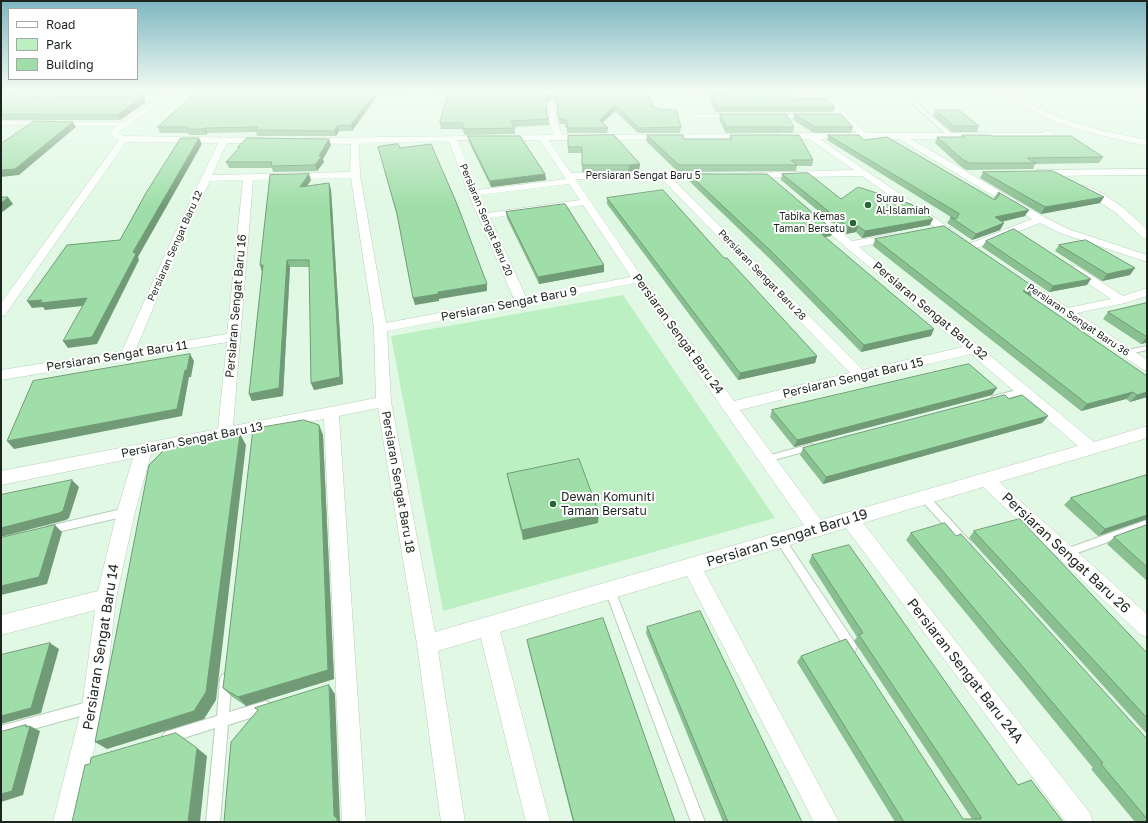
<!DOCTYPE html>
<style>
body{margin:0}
#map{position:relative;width:1148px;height:823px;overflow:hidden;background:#e1f9e4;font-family:"Golos Text",sans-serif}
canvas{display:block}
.frame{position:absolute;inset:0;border:2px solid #1d251e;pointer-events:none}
.legend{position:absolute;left:8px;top:8px;width:130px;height:72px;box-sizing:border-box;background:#fff;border:1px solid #a5a8a5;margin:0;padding:5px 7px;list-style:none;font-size:12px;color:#1d251e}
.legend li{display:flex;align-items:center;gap:8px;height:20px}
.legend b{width:20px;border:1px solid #a5a8a5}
</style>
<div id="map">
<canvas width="1148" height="823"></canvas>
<div class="frame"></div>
<ul class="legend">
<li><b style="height:5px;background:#fff"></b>Road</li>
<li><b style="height:11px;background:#bcf0c3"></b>Park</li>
<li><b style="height:11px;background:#a0dea9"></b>Building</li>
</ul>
</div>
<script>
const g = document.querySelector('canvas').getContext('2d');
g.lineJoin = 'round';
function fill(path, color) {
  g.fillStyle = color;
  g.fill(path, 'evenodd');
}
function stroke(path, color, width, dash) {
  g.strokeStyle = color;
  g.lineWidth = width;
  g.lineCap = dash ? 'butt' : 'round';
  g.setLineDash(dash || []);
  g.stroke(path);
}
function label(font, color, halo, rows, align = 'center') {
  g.font = font + ' "Golos Text",sans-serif';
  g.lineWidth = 4;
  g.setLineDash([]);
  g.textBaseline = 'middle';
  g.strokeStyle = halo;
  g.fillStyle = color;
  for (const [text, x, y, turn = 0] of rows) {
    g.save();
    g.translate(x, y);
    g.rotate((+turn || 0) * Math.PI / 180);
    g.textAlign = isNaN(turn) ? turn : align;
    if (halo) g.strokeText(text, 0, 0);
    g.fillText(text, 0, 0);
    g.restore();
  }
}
const green = new Path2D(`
 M623 295 775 518 443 611 391 336Z`);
const service = new Path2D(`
 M912 101H914L953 135V137H949L912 103Z
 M1147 346V350L1125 355 1121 353 1122 351Z
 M1025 388 1029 391 1028 393 996 401 992 398 993 396Z
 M811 444 814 445 815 447 814 449 767 462 764 461 763 459 764 457 767 456Z
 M924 493 927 494 969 540 971 543 969 546 966 547 963 546 921 500 919 497 921 494Z
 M126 508 129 509 131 512 129 515 126 516 49 534 46 533 44 530 46 527 49 526Z
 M1147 520V528L1066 557 1063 556 1061 553 1063 550Z
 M780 535 783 536 855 643 857 647 855 651 851 652 847 651 777 542 775 539 777 536Z
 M610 585 614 587 615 590 705 822H691L605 590 606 587Z
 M226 673 230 675 232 679 229 712 266 701 270 703 272 707 270 711 266 713 228 725 220 822H206L215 728 168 743 164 741 162 737 164 733 168 731 217 716 220 679 222 675Z
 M91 701 95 703 97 707 95 711 91 713 1 738V726Z`);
const minor = new Path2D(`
 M169 91H177L119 132V134L125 136 264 138 268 141 264 144 227 143 212 175 350 172 351 144 307 143 306 141 307 139 310 138 554 135 548 118 549 108 547 103 551 101H554L557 108 556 118 562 135 753 134 754 136 750 139 548 140 571 173 710 174 712 176 707 179H673L863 370 963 347 814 220 813 218 814 216H822L852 241 894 234 898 235 899 237 898 239 859 247 1094 442 1147 426V438L999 482 1147 614V637L1140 634 983 487 863 523 1090 813 1093 822H1066L846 528 704 571 839 822H814L687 576 500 632 550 822H526L481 638 438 651 465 822H441L417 644 378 408 339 416 366 822H342L324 419 151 454 135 512 116 598 104 707 77 822H53L82 707 95 610 1 635V615L98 591 117 512 133 458 1 485V471L218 429 227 342 1 380V370L122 351 169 246 218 143 126 142 5 315 1 316V303L119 140 111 135V131L116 126 1 125V121L123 122ZM457 140H540L566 179 477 190ZM449 141 468 193 514 299 386 323 360 175 359 143ZM351 178 374 328 376 398 233 426 253 180ZM575 179H662L850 373 734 401 642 277ZM243 180 227 334 136 349 179 246 210 181ZM569 184 580 200 487 213 479 195ZM583 205 631 277 526 297 490 218ZM635 283 804 525 435 632 391 402 387 331ZM971 354 1078 446 821 520 740 410 860 380Z
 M994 91H1003L1063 119 1100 130 1147 140V146L1095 134 1057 123Z
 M688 95H730L734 97 730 99H691L687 97Z
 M771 96H820L830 98 866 133H1044L1046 131H1052L1053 135 1052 137 1044 139H911L1044 217 1068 229 1147 255V262L1060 233 1040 223 974 249H966L964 247 966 245 1032 219 899 139H820L961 236 962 238 961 240H953L862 176 746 178 744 176 749 173 854 170 809 139H780L776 136 780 133H857L824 102 820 100H774L770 98Z
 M696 114H740L744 116 740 118H699L695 116Z
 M765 114H814L818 116 814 118H768L764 116Z
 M1147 169V175L1037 176 1032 173 1037 170Z
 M1085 186C1105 191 1133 215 1147 230V239L1143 238 1115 212 1082 191 1080 189 1082 187Z
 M1074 266 1078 267 1123 296 1147 288V296L1125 303 1077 313 1147 360V371L1142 369 1012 280 1014 277H1022L1068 308 1111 299 1070 271 1068 269 1070 267Z`);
const wall = new Path2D(`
 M1 91H162L156 95 1 96Z
 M198 91H404L402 95H378L352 131H339L336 136H257L256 132 207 133 206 135H189L188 133H160L158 127Z
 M434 91H648L653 107 657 109 681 127 680 133H638L615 111 603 122 608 128 607 133H567V127H565V124H560L558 118V106L555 100H551L547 102V114L549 119V125L514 127 515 128V134L465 135 462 129H441L440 123 447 95H434Z
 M703 91H787L786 94H704Z
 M711 95 794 99 835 107 833 112H716L710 101Z
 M144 96 146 102 120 120H1V98Z
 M935 110 979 126 977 132H952L933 116Z
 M720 114 794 127 793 133H726L719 120Z
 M794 114 853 127 851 133H814L793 120Z
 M647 135 684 139H730V135L813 160 812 166H797L796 171 678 172 646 141Z
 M828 135 864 140 995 200 994 198 998 192 1025 216 1002 222 1004 223 1000 230 972 240 947 223 951 217 827 140Z
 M962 135 992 136 1103 157 1099 163 1035 164 1033 169 966 170 959 165 935 143 937 137H961Z
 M468 136 545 174 546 180 491 187 469 142Z
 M568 136 640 164 639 170 628 172H582V153H568Z
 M331 145 323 159 324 162 317 171 273 172 272 168H229L226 162 239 149 238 147Z
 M983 172 1104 197 1100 203 1041 214 980 178Z
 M689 174 833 230 831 236 825 237 931 336 861 352 772 261 688 180Z
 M782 174 841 199 930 225 862 238 856 232 846 234 781 180Z
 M270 175 311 180 307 186 331 189 343 384 314 390 311 383 310 267H290L283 396 252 401 249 394 262 271Z
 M607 198 724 258 817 356 815 363 738 380 607 204Z
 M506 212 604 265V272L539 284 507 218Z
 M875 239 1037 289 1032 295 1030 296 1147 376V397L1130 402 1126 399 1081 411 873 246Z
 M986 241 1087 285 1049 292 982 247Z
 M1059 245 1130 275 1102 281 1055 251Z
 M1147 303V344L1145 343 1141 344 1103 319 1108 312Z
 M992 395 794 447 770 417 772 410Z
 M1009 399 1048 416 1042 423 823 484 800 455 803 448Z
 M319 425 323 435 334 679 246 706 231 696 223 688Z
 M507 474 598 523 523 540 509 484Z
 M1147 475V519L1098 536 1064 505 1071 498Z
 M1147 525V581L1107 544 1114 537Z
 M974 531 1147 653V734L969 538Z
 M911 533 956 536 1147 739V822H1135L1091 769 1093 768 906 540Z
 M812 555 1018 785 1063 822H895L797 662 801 656 963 819H972L854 641 857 637 809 562Z
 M647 627 802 822H723L646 633Z
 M527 640 675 822H573L528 646Z`);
const shadedWall = new Path2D(`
 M154 91H162L156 95Z
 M376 91 378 95 352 131 351 125Z
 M401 91H404L402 95Z
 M551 94V100L546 102 545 97Z
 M144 96 146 102 120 120 117 115Z
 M615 105V111L600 125V120Z
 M73 122 76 127 19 175 1 177V170Z
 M337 126 339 131 336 136 334 131Z
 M205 128 207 133 206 135 204 129Z
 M199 138 202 144 138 257 139 260 97 344 68 348 63 341 133 252Z
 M329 139 331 145 323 159 324 162 317 171 315 165 319 156Z
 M640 164 639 170 628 172 629 165Z
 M309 174 311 180 302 193 300 187Z
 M545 174 546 180 491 187 490 181Z
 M329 183 331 189 343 384 314 390 311 383Z
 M8 197 13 204 1 213V203Z
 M1104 197 1100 203 1041 214 1045 207Z
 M1029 210 1025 216 991 224 995 217Z
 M933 219 930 225 862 238 865 231Z
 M1004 223 1000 230 972 240 976 234Z
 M858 226 856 232 846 234 848 227Z
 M833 230 831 236 817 238 819 232Z
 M287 260 290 267 283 396 252 401 249 394Z
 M260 265H263L262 272Z
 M604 265V272L539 284 538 277Z
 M1135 268 1130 275 1102 281 1107 274Z
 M1091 279 1087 285 1049 292 1053 286Z
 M487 284V291L439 299V301L415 305 413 298 438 292Z
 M1037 289 1032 295 1019 298 1023 291Z
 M87 298 92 305 45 310 43 307 32 308 27 301 42 300Z
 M934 329 931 336 861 352 864 345Z
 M1147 337V341L1145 343 1141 344Z
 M190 354 194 361 191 377H189L182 416 14 449 7 441 185 370Z
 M817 356 815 363 738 380 740 373Z
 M997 388 992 395 794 447 797 440Z
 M1133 392 1126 399 1081 411 1087 404Z
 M1147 392V397L1130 402 1137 395Z
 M1048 416 1042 423 823 484 826 477Z
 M319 425 323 435 334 679 246 706 238 697Z
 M240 434 246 445 216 700 204 719 107 749 95 742Z
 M72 480 79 487 69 518 66 520 1 537V528Z
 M599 513 598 523 523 540 522 530Z
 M1147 515V519L1098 536 1105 529Z
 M55 525 62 532 47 584 1 595V586Z
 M50 643 59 649 41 713 1 724V716Z
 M329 685 335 694 340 821 342 822H337L334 816Z
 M26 725 30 727V726L40 731 23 795 1 802V794Z
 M197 748 207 756 200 822H188Z`);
const building = new Path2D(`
 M198 91H376L351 125 337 126 334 131 255 130 258 127 205 128 204 129H186L187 127H158Z
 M449 91H648L653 107H656L657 109 676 110 681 127 639 128 615 105 600 120 608 128H567V121H564L565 119H560L557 112 558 102 555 95 551 94 545 97 547 103 546 113 549 119 510 121 515 128 465 129 462 123H440Z
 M711 95 793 96 794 99 825 98 835 107H717Z
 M144 96 117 115 1 114V98Z
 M935 110H959L979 126H954Z
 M720 114H786L794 127H727Z
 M794 114H841L853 127H815Z
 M34 121 73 122 15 169 1 170V144Z
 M614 135 640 164 629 165H582V147H568V136Z
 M647 135H683L684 139H732L730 135H799L813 160H791L797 165H679Z
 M828 135H859L864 140 887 137 995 200 1000 194 998 192 1029 210 995 217 1004 223 976 234 950 217 956 219 959 214Z
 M962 135H990L992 136H1071L1103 157 1027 158 1036 163H969L962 159 937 137H964Z
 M468 136H520L545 174 490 181Z
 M181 138H199L133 252 136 254 92 337 63 341 87 298 40 303 42 300 27 301 67 245 120 240 146 193Z
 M247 138 329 139 319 156H322L315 165 271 166 272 162H226L240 147H238Z
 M398 144 400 148 431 144 457 204 487 284 438 292V294L413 298 397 214 378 147Z
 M1053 171 1104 197 1045 207 983 172Z
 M808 173 841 199 858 187 911 204 933 219 865 231 858 226 848 227 782 174Z
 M309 174 300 187 329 183 340 377 311 383 309 260H287L279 388 249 394 263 265H260L270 175Z
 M689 174H767L833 230 819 232 934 329 864 345 774 254Z
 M663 190 724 258H727L817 356 740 373 607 198Z
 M1 197H8L1 203Z
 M565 204 604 265 538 277 506 212Z
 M944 226 1037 289 1023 291 1147 376V392L1137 395 1133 392 1087 404 875 239Z
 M1014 229 1091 279 1053 286 986 241Z
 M1086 240 1135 268 1107 274 1059 245Z
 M1147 303V337L1108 312Z
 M190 354 187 370H185L177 409 7 441 33 381Z
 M969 364 997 388 797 440 772 410Z
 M1005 395 1009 399 1022 395 1048 416 826 477 803 448Z
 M304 420 319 425 328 670 238 697 223 688 253 429Z
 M240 434 206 692 194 711 95 742 149 465 166 448Z
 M579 459 599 513 522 530 507 474Z
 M1147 475V515L1105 529 1071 498Z
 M72 480 63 511 59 513 1 528V495Z
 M1020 519 1147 653V718L974 531Z
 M945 523 956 536 961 534 1147 739V819L1101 764 1103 763 911 533Z
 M55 525 39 577 1 586V538Z
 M1147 525V567L1114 537Z
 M849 545 1018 785 1031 780 1063 822H904L801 656 846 639 963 819H981V817L859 635 863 633 812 555Z
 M700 611 802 822H728L647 627Z
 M603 618 675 822H574L527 640Z
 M50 643 31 708 1 716V655Z
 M329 685 334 816 337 818V822H224L231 742 258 710 255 708Z
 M26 725V727L30 726 12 791 1 794V732Z
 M176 733 197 748 188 822H72L85 765 90 764 91 758Z`);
const markers = [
 [868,205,4,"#226834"],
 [853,223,4,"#226834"],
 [553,504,4,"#226834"]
];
const farStreetnames = [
 ["Persiaran Sengat Baru 5",643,176],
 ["Persiaran Sengat Baru 20",486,220,67],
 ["Persiaran Sengat Baru 12",175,246,-66],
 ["Persiaran Sengat Baru 28",762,275,46],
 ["Persiaran Sengat Baru 36",1078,320,34]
];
const farPoinames = [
 ["Surau",876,199],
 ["Al-Islamiah",876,211],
 ["Tabika Kemas",845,217,"right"],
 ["Taman Bersatu",845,229,"right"]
];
const streetNames = [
 ["Persiaran Sengat Baru 9",509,304,-11],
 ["Persiaran Sengat Baru 16",236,306,-85],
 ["Persiaran Sengat Baru 32",930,311,40],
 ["Persiaran Sengat Baru 24",678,334,54],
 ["Persiaran Sengat Baru 11",117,356,-9],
 ["Persiaran Sengat Baru 15",853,378,-13],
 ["Persiaran Sengat Baru 13",192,440,-11],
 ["Persiaran Sengat Baru 18",398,482,80]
];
const poiNames = [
 ["Dewan Komuniti",561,497],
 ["Taman Bersatu",561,511]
];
const nearStreetnames = [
 ["Persiaran Sengat Baru 19",787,538,-17],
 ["Persiaran Sengat Baru 26",1066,553,43],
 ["Persiaran Sengat Baru 14",101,647,-81],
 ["Persiaran Sengat Baru 24A",965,671,52]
];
fill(green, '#bcf0c3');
stroke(service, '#b6ceb9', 2);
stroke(minor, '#b6ceb9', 1);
fill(service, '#fff');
fill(minor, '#fff');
fill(wall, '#8abf91');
fill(shadedWall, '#709b76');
fill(building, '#a0dea9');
stroke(building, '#709b76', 1);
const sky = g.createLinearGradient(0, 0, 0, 206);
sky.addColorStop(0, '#7db6c1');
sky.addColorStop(0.44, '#f2fcf3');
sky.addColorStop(1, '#f2fcf300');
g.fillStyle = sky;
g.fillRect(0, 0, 1148, 206);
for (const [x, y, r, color] of markers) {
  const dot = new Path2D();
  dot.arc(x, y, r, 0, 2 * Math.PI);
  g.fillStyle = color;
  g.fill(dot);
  stroke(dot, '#fff', 1.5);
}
label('10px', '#1d251e', '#fff', farStreetnames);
label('10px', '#1d251e', '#fff', farPoinames, 'left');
label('12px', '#1d251e', '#fff', streetNames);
label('12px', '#1d251e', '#fff', poiNames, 'left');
label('14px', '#1d251e', '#fff', nearStreetnames);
</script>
